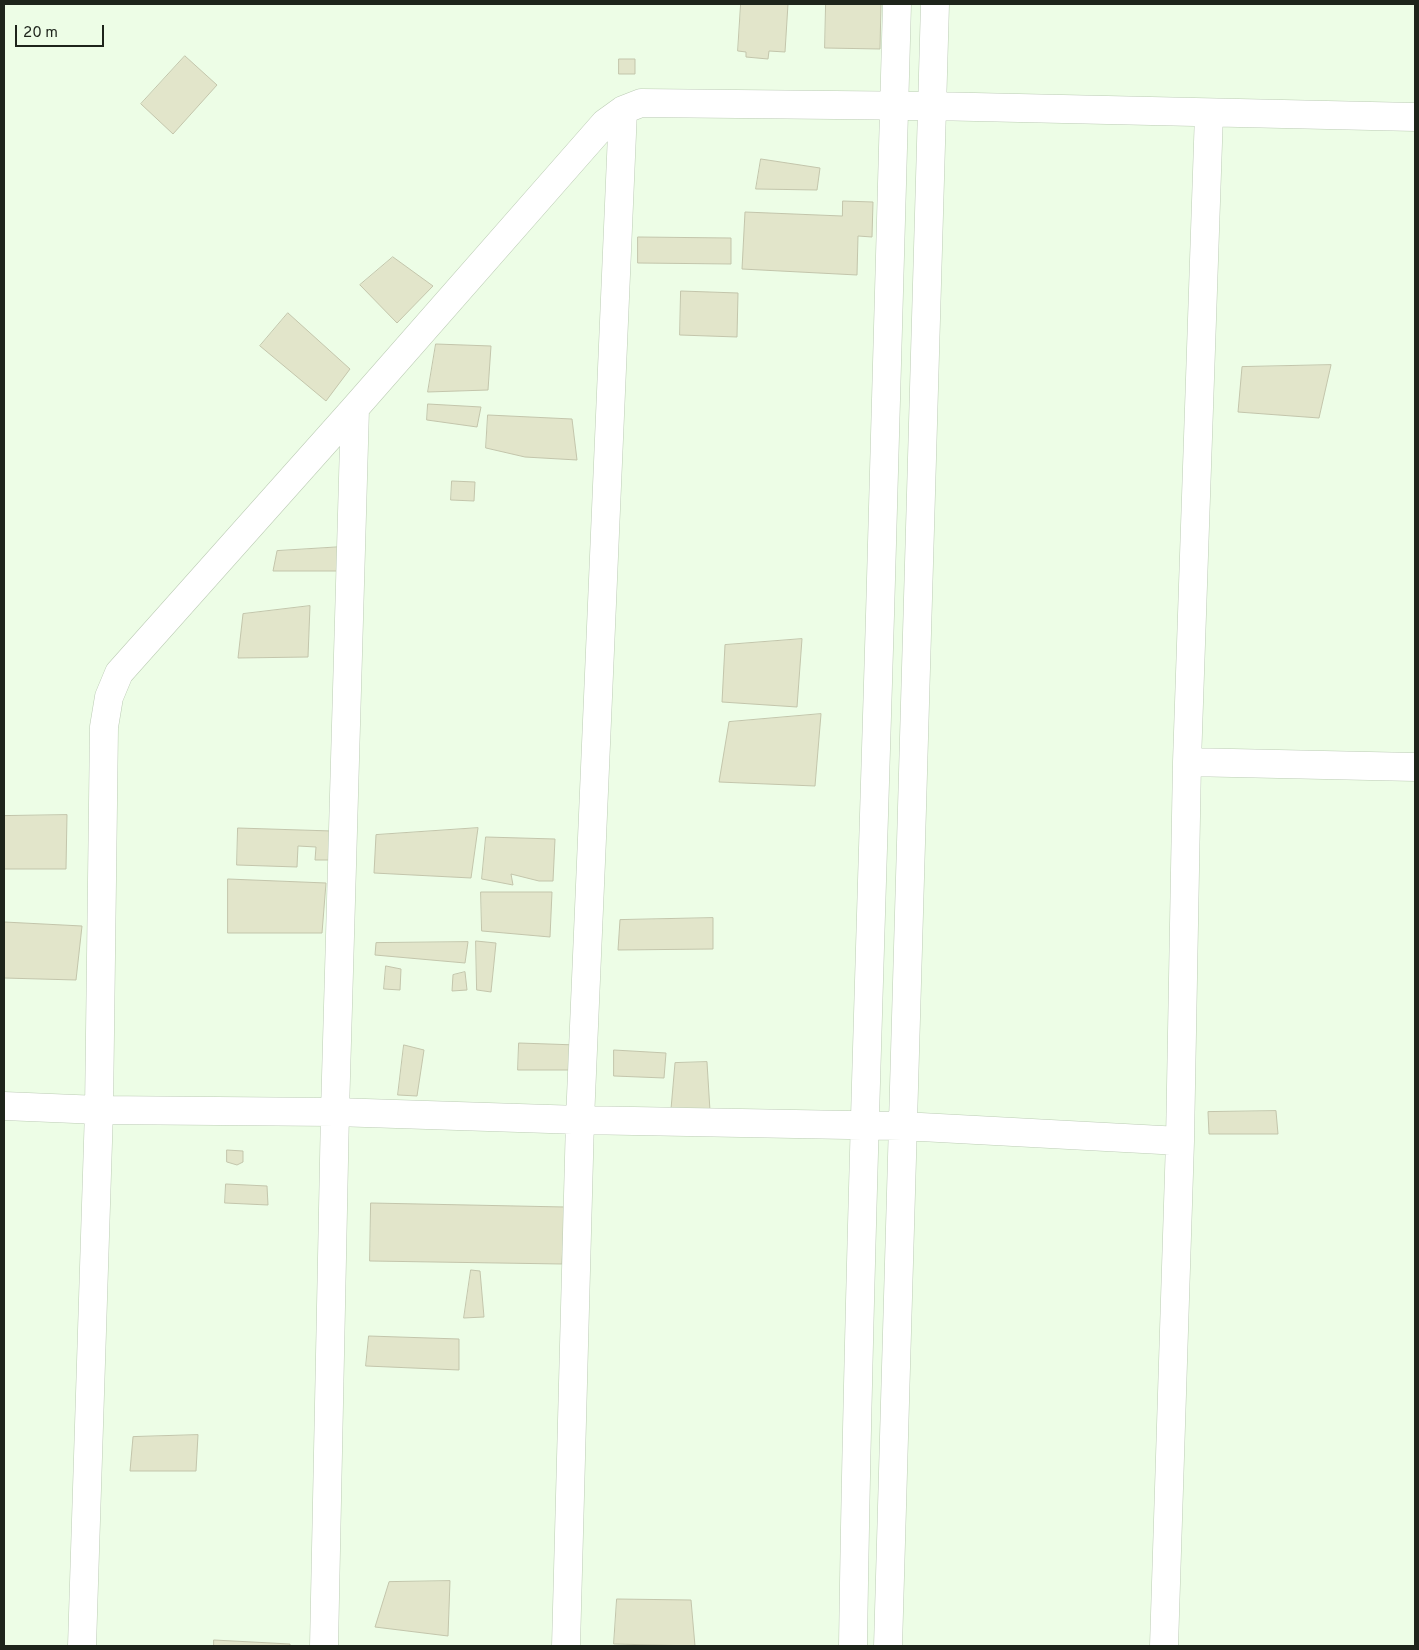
<!DOCTYPE html>
<style>
body{margin:0}
#map{position:relative;width:1419px;height:1650px;overflow:hidden;background:#edfde6;font-family:Overpass,sans-serif}
canvas{display:block}
.frame{position:absolute;inset:0;border:5px solid #1e241b;pointer-events:none}
.scale{position:absolute;left:15px;top:25px;width:89px;height:22px;box-sizing:border-box;border:2px solid #1e241b;border-top:0;padding-left:6px;font-size:15px;line-height:18px;white-space:nowrap;color:#1e241b;-webkit-text-stroke:4px #edfde6;paint-order:stroke}
</style>
<div id="map">
<canvas width="1419" height="1650"></canvas>
<div class="frame"></div>
<div class="scale">20 m</div>
</div>
<script>
const g = document.querySelector('canvas').getContext('2d');
g.lineJoin = 'round';
function fill(path, color) {
  g.fillStyle = color;
  g.fill(path, 'evenodd');
}
function stroke(path, color, width, dash) {
  g.strokeStyle = color;
  g.lineWidth = width;
  g.lineCap = dash ? 'butt' : 'round';
  g.setLineDash(dash || []);
  g.stroke(path);
}
const building = new Path2D(`
 M741 4H788L785 52 769 51 768 59 746 57V52L738 51Z
 M826 4H881L880 49 825 48Z
 M185 56 217 85 173 134 141 104Z
 M619 59H635V74H619Z
 M761 159 820 168 817 190 756 189Z
 M843 201 873 202 872 237 858 236 857 275 742 269 745 212 842 216Z
 M638 237 731 238V264L638 263Z
 M393 257 433 286 397 323 360 285Z
 M681 291 738 293 737 337 680 335Z
 M288 313 350 369 326 401 260 346Z
 M436 344 491 346 488 390 428 392Z
 M1331 365 1319 418 1238 412 1242 367Z
 M428 404 481 407 477 427 427 420Z
 M488 415 572 419 577 460 525 457 486 448Z
 M452 481 475 482 474 501 451 500Z
 M342 547 339 571H273L277 551Z
 M310 606 308 657 238 658 243 614Z
 M802 639 797 707 722 702 725 645Z
 M821 714 815 786 719 782 729 722Z
 M67 815 66 869H4V816Z
 M238 828 332 831 331 860H315L316 847 298 846 297 867 237 865Z
 M478 828 471 878 374 873 376 835Z
 M486 837 555 839 553 881H539L511 874 513 885 482 879Z
 M228 879 326 883 322 933H228Z
 M481 892H552L550 937 482 931Z
 M713 918V949L618 950 620 920Z
 M4 922 82 926 76 980 4 978Z
 M476 941 496 943 491 992 477 990Z
 M468 942 465 963 375 955 376 943Z
 M386 966 401 969 400 990 384 989Z
 M465 972 467 990 452 991 453 975Z
 M519 1043 577 1045 571 1070H518Z
 M404 1045 424 1050 417 1096 398 1095Z
 M614 1050 666 1053 664 1078 614 1076Z
 M707 1062 710 1111 671 1109 675 1063Z
 M1276 1111 1278 1134H1209L1208 1112Z
 M227 1150 243 1151V1162L237 1165 227 1162Z
 M226 1184 267 1186 268 1205 225 1203Z
 M371 1203 565 1207 562 1264 370 1261Z
 M471 1270 480 1271 484 1317 464 1318Z
 M369 1336 459 1339V1370L366 1366Z
 M198 1435 196 1471H130L133 1437Z
 M450 1581 448 1636 375 1627 389 1582Z
 M617 1599 691 1600 695 1646 614 1644Z
 M214 1640 290 1644V1646H214Z`);
const street = new Path2D(`
 M1187 762 1415 767
 M4 1106 99 1110 335 1112 580 1120 902 1126 1180 1141
 M82 1646 99 1110 104 727 109 697 119 673 355 408 605 123 623 110 641 103 931 106 1415 117
 M324 1646 335 1112 355 408
 M566 1646 580 1120 623 110
 M853 1646C858 1302 870 958 880 615 887 411 891 207 897 4
 M888 1646 935 4
 M1164 1646 1180 1141 1187 762 1209 113`);
fill(building, '#e2e5ca');
stroke(building, '#c3c5ab', 1);
stroke(street, '#bcccb5', 29);
stroke(street, '#fff', 28);
</script>
